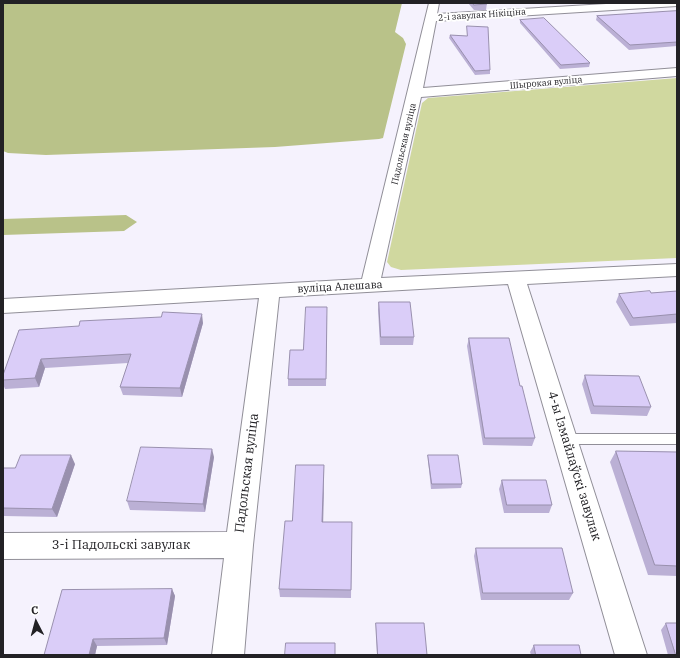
<!DOCTYPE html>
<meta charset="utf-8">
<style>
body{margin:0}
#map{position:relative;width:680px;height:658px;overflow:hidden;background:#f5f2fd;font-family:"IBM Plex Serif",serif}
canvas{display:block}
.frame{position:absolute;inset:0;border:4px solid #222125;pointer-events:none}
.north{position:absolute;left:16px;top:602px;width:40px;height:40px;-webkit-text-stroke:3px #fff;paint-order:stroke;rotate:354deg;font-size:11px;font-weight:700;line-height:16px;text-align:center;color:#222125}
.north::after{content:'';display:block;margin:auto;width:14px;height:18px;background:#222125;clip-path:polygon(50% 0,100% 100%,50% 72%,0 100%)}
</style>
<div id="map">
<canvas width="680" height="658"></canvas>
<div class="frame"></div>
<div class="north">С</div>
</div>
<script>
const g = document.querySelector('canvas').getContext('2d');
g.lineJoin = 'round';
function fill(path, color) {
  g.fillStyle = color;
  g.fill(path, 'evenodd');
}
function stroke(path, color, width, dash) {
  g.strokeStyle = color;
  g.lineWidth = width;
  g.lineCap = dash ? 'butt' : 'round';
  g.setLineDash(dash || []);
  g.stroke(path);
}
function label(font, color, halo, rows, align = 'center') {
  g.font = font + ' "IBM Plex Serif",serif';
  g.lineWidth = 4;
  g.setLineDash([]);
  g.textBaseline = 'middle';
  g.strokeStyle = halo;
  g.fillStyle = color;
  for (const [text, x, y, turn = 0] of rows) {
    g.save();
    g.translate(x, y);
    g.rotate((+turn || 0) * Math.PI / 180);
    g.textAlign = isNaN(turn) ? turn : align;
    if (halo) g.strokeText(text, 0, 0);
    g.fillText(text, 0, 0);
    g.restore();
  }
}
const green = new Path2D(`
 M677 78V258L401 270 391 267 387 262 422 103 428 98Z`);
const forest = new Path2D(`
 M3 3H402L395 32 403 38 406 44 383 138 379 139 275 147 46 155 8 153 3 151Z
 M126 215 137 222 124 231 3 235V219Z`);
const service = new Path2D(`
 M567 434H677V444H567L563 442 561 439 563 436Z`);
const minor = new Path2D(`
 M429 3H439L437 14 623 3H677V6L436 21 423 88 677 68V76L421 97 381 278 677 264V276L527 284 647 655H615L508 284 279 297 253 545 244 655H212L224 558 3 559V533L227 532 259 298 3 313V299L362 279Z`);
const wall = new Path2D(`
 M468 3H487L486 10H474Z
 M677 11V46L629 50 596 20 597 16Z
 M520 20 590 63 589 67 560 69 520 23Z
 M467 26 490 70V74L475 75 449 38 450 35 467 36Z
 M677 291V323L630 326 616 302 619 294 651 293Z
 M379 302 414 337 413 345H380L378 310Z
 M327 315 326 386H288V379L303 350Z
 M203 323 182 397 123 395 120 387 128 363 45 368 39 387 5 389 3 384V375L19 330Z
 M469 338 520 386 535 438 532 446 483 445 467 346Z
 M585 375 651 407 647 416 591 414 582 384Z
 M616 451 677 452V576L648 575 610 462Z
 M428 455 462 484 461 488 431 489 428 460Z
 M214 457 205 512 130 510 127 501Z
 M75 464 57 517 4 516 3 515V468H15Z
 M324 465 323 522H352L351 598 280 597 279 589 292 521Z
 M502 480 552 505 549 513H504L499 489Z
 M476 548 573 593 569 600H481L474 556Z
 M172 589 175 596 167 645 97 646 95 655H44Z
 M376 623 427 655H377L376 630Z
 M666 623 677 655H668L661 630Z
 M534 645 581 655H531L530 652Z`);
const shadedWall = new Path2D(`
 M202 314 203 323 182 397 180 388Z
 M41 359 45 368 39 387 35 378Z
 M212 449 214 457 205 512 203 504Z
 M71 455 75 464 57 517 52 509Z
 M324 465V473L323 530 322 522Z
 M172 589 175 596 167 645 164 638Z
 M93 639 97 646 95 655H89Z`);
const building = new Path2D(`
 M473 3H487V4L474 5Z
 M677 11V42L630 45 597 16Z
 M544 18 590 63 561 65 520 20Z
 M467 26 488 27 490 70 475 71 450 35 467 36Z
 M650 291 651 293 677 291V314L633 318 619 294Z
 M379 302H410L414 337H381Z
 M306 307H327L326 379H288L290 350H303Z
 M163 312 202 314 180 388 120 387 131 354 41 359 35 378 3 380V375L19 330 79 326 80 321 161 317Z
 M469 338H509L520 386H522L535 438H485Z
 M585 375 639 376 651 407 594 406Z
 M141 447 212 449 203 504 127 501Z
 M616 451 677 452V566L655 565Z
 M21 455H71L52 509 3 508V468H15Z
 M428 455H458L462 484H432Z
 M296 465H324L322 522H352L351 590 279 589 285 521H292Z
 M502 480H546L552 505H507Z
 M476 548H562L573 593H483Z
 M172 589 164 638 93 639 89 655H44L62 590Z
 M376 623H424L427 655H378Z
 M666 623H677V655H676Z
 M286 643H335V655H285Z
 M534 645H579L581 655H536Z`);
const farStreetnames = [
 ["2-і завулак Нікіціна",482,15,-4],
 ["Шырокая вуліца",546,83,-5],
 ["Падольская вуліца",404,144,-77]
];
const streetNames = [
 ["вуліца Алешава",340,287,-3]
];
const nearStreetnames = [
 ["4-ы Ізмайлаўскі завулак",574,466,73],
 ["Падольская вуліца",247,473,-83],
 ["3-і Падольскі завулак",121,545]
];
fill(green, '#d0d89f');
fill(forest, '#b9c289');
stroke(service, '#918f98', 2);
stroke(minor, '#918f98', 2);
fill(service, '#fff');
fill(minor, '#fff');
fill(wall, '#bbb0d5');
fill(shadedWall, '#9990ae');
fill(building, '#dacdf8');
stroke(building, '#9990ae', 1);
label('9px', '#222125', '#fff', farStreetnames);
label('11px', '#222125', '#fff', streetNames);
label('13px', '#222125', '#fff', nearStreetnames);
</script>
